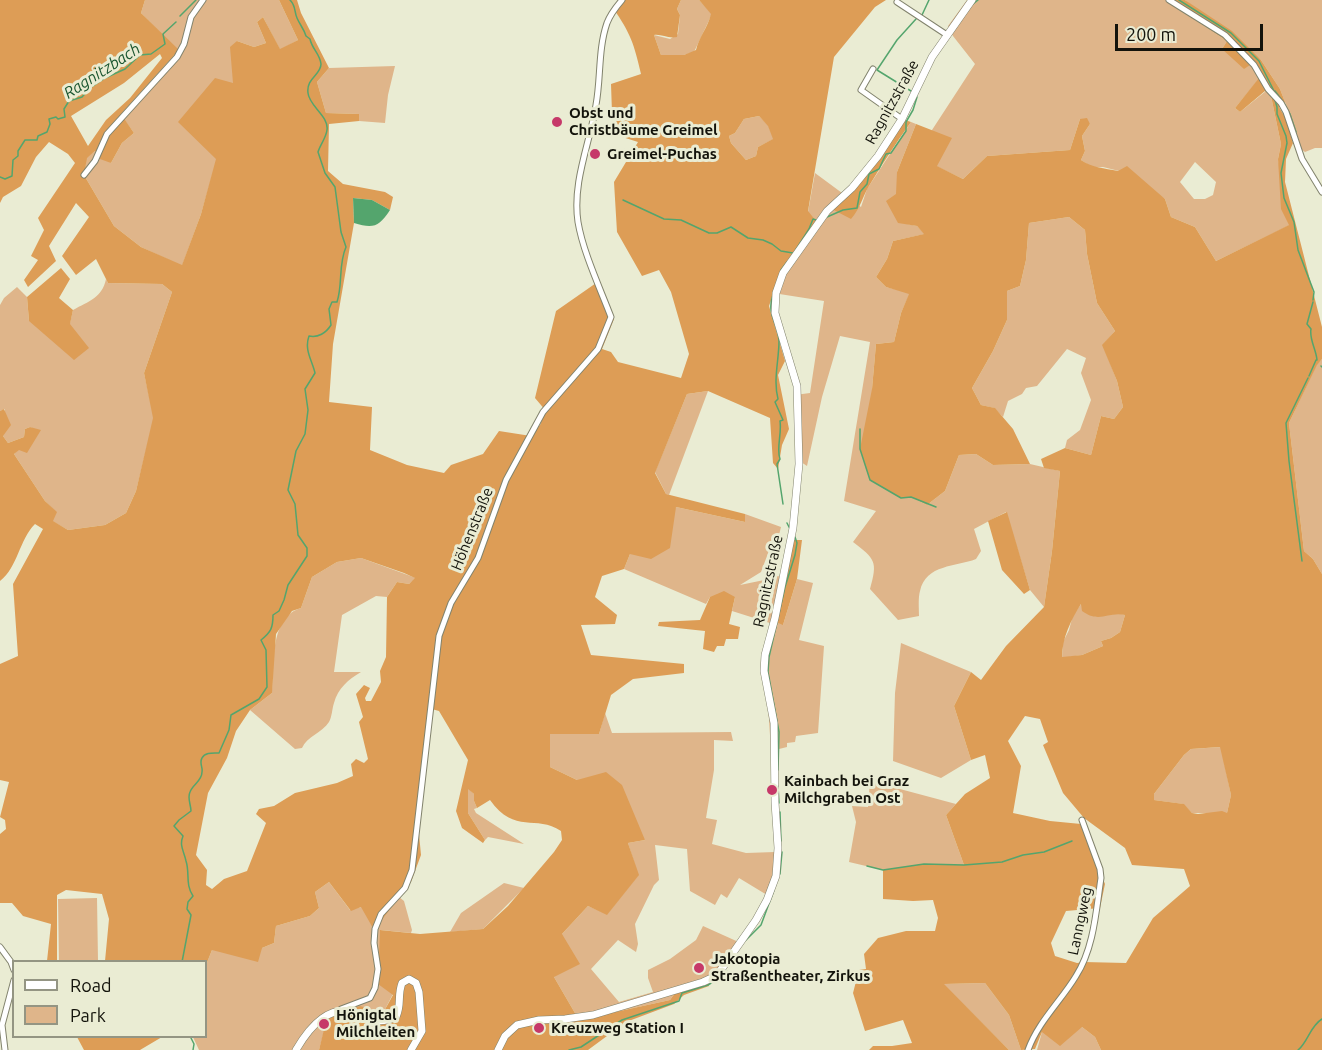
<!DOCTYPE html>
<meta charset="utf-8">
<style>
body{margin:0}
#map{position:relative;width:1322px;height:1050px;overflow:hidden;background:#eaecd3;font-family:Ubuntu,sans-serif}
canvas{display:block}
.legend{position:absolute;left:12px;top:960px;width:195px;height:78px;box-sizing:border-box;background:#eaecd3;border:2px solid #949583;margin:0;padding:8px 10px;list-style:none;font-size:18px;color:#13130b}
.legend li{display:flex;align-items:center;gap:12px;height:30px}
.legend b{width:30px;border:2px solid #949583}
.scale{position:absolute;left:1115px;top:24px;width:148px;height:27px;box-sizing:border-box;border:3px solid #13130b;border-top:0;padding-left:8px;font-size:18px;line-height:21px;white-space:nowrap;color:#13130b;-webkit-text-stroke:4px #eaecd3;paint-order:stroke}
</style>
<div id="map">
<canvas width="1322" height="1050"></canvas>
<ul class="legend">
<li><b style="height:8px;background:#fff"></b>Road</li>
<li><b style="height:16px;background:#dfb58a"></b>Park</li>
</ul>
<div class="scale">200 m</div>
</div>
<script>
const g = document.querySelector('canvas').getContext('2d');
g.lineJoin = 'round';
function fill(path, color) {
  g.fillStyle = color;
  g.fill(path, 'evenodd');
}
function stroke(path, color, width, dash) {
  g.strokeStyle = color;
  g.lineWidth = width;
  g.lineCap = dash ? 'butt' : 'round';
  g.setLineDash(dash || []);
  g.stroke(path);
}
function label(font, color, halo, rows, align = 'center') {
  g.font = font + ' Ubuntu,sans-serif';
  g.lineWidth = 6;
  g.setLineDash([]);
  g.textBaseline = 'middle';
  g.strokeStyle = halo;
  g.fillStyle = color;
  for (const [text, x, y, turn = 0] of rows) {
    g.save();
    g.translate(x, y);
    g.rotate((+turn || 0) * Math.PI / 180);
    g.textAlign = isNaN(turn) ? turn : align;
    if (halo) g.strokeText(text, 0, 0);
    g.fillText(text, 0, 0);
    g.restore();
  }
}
const green = new Path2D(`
 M145 0H202L204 3 206 0H279L298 40 280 50 263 17 257 22 266 43 254 47 237 41 234 84 217 159 201 214 182 266 141 247 114 226 84 175 86 158 95 151 111 163 122 143 134 133 121 115 178 51 141 13Z
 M681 0H699L712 14 694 52 684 55H661L654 35 670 39 678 34 680 15 677 9Z
 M967 0H1169L1183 12 1227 41 1222 49 1250 64 1259 79 1235 108 1240 112 1266 91 1271 96 1281 144 1278 159 1290 225 1216 261 1195 227 1171 217 1165 199 1119 171 1103 167 1093 168 1081 160 1085 151 1082 136 1090 124 1080 119 1070 150 987 156 963 179 936 166 932 130 975 64 953 36 948 26ZM1195 162 1216 182 1213 195 1205 199H1194L1180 182Z
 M1185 0H1322V148H1315L1305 152 1298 147 1296 131 1280 89 1261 60Z
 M395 66 388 95 385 123 359 121V114L326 113 317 82 329 68Z
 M759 116 768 125 774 139 758 147 756 156 746 160 731 143 729 136 735 133 744 119Z
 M911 122 916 124 897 172 898 222 917 226 925 234 893 241 887 259 876 277 886 287 910 293 901 313 894 342 876 344 872 389 911 497 927 505 945 491 959 455 976 454 993 465 1030 464 1060 471 1052 551 1044 607 1030 590 1006 512 974 529 981 551 976 559C956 567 926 564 920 591 918 598 919 608 919 616L898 620 870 589C878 561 875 559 853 542L876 511 844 501 870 342 840 336 822 397 807 466 795 458V395L810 393 824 301 773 293 808 212 815 173 861 207 867 189Z
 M1069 217 1085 230 1087 254 1097 303 1115 331 1103 345 1117 381 1123 407 1114 419 1101 416 1091 455 1065 448 1067 440 1080 430 1091 400 1081 373 1086 358 1067 349 1037 386 1026 388 1022 394 1008 401 1003 417 994 408 981 405 972 388 993 351 1007 320V291L1020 286 1026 260 1029 223Z
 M106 279 108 283 162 284 172 292 144 373 154 418 136 491 126 513 105 525 68 530 52 521 56 512 45 501 14 454 34 429 30 427 25 429 24 437 8 443 3 436 5 409 0 411V305L4 298 17 287 27 297 29 321 70 323 73 310C89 301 102 298 106 279Z
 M1322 359V574L1313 559 1304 551 1289 423 1317 364Z
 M708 391 669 495 666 494 655 472 687 394Z
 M676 507 745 522V514L781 527 778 539 773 540 761 572 740 585 769 579 770 574 785 578 783 625 797 579 813 583 799 640 824 646 818 733 796 736 795 742 787 743V747L771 751 768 704 761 671 770 623 732 611 735 597H710L706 604 624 569 630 554Z
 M361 558 416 578 409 584 397 582 387 597 376 596 342 615 334 672H361C348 680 338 688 334 703 332 709 332 717 329 722 322 733 307 736 302 748L295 749 250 710 272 693C274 667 269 617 301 608L312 577 337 562Z
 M1082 603 1125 615 1120 632 1111 638 1101 641 1103 646 1082 655 1062 658 1063 642 1069 630 1073 615Z
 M901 643 971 672 954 706 971 760 941 778 893 761 895 693Z
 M605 713 612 733 731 732 733 741 714 740V770L706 818 717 820 712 844 746 853 775 852 773 874 767 895 739 878 727 898 721 894 715 905 690 891 687 849 655 845 659 880 654 885 635 924 638 944 636 952 618 940 591 969 619 1002 653 992 648 978V970L670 959 696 940 703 926 743 944 716 976 675 993 670 1000 579 1020 554 977 562 934 588 906 607 914 638 875 628 843 645 840 577 780 550 767V734H599Z
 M1221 747 1231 795 1227 813H1192L1183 804 1154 800V794L1184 755 1191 749Z
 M870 781 956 804 946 815 964 865 924 864 883 870 849 862 856 822 852 806 868 807Z
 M468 788 474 794V801L477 808 474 809 476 813 524 844 488 837 485 840 468 813Z
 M329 882 350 910 399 897 404 901 412 930 411 933 381 930 393 994 383 1013 328 1017 319 1050H199L193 1037 206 1036V965L212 950 262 948 274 943 276 926 310 916 319 908 315 892Z
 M504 883 524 888 483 929 450 932 461 913Z
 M97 898 98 961H59L58 899Z
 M985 983 1009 1015 1021 1050H1009L943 984Z
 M1082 1027 1095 1037 1101 1050H1037L1042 1032Z`);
const forest = new Path2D(`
 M0 0H145L141 13 179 50 121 114 134 133 122 143 111 163 100 159 95 151 87 158 84 175 114 226 141 247 182 265 201 214 216 159 178 122 215 78 233 83 230 47 237 41 254 47 266 43 257 22 263 17 280 49 298 40 279 0H297L301 13 329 68 317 82 326 113 359 114V121L329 124 328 171 343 184 385 192 393 197 390 210 372 200 353 198 354 223 333 344 329 402 372 407 370 450 407 465 444 473 451 465 483 454 499 431 531 436 540 425 546 411 535 398 556 311 599 281 614 319 602 349 611 352 618 362 681 378 689 354 671 292 659 270 642 276 617 232 614 182 638 142 616 135V117L612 113 611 84 641 74C634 44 631 34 613 8L620 0H681L677 9 680 15 677 37C668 39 662 34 654 35L661 55H684L696 50C699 37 708 27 711 14L699 0H886L875 7 834 57 808 211 816 221 781 271 769 306 785 361 778 375 789 429 782 445 778 469 773 463 770 418 708 391 687 394 655 473 666 494 745 514V522L676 507 670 548 651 559 630 554 624 569 602 576 595 597 617 615 615 624 581 625 591 655 684 664V673L633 679 611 695 599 734H550V767L577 780 606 772 622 785 645 840 628 843 639 875 607 915 588 906 562 934 580 964 554 977 579 1020 670 1000 675 993 708 983 709 986 684 995 674 1004 626 1022 588 1050H319L327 1017 360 1006 383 1013 393 995 378 984 380 930 420 934 483 929 508 906 554 852 562 840 561 831C536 814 515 835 490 800L477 808 474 801V794L468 789V813L485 840 483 843 462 828 456 811 468 760 439 711 428 708 417 813 421 855 411 882 374 930 361 907 351 911 329 882 315 892 319 908 310 916 276 926 274 943 262 948 258 962 212 950 206 965V962L105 961 109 919 102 894 66 890 57 895V961H47L51 924 23 916 12 903H0V834L6 829 5 820 0 817 9 782 0 780V664L18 656 13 584 43 529 35 524C19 540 18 567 0 581V411L4 409 11 425 3 436 8 443 24 437 25 429 30 427 41 430 27 453 19 450 14 454 45 501 57 512 53 521 68 530 105 525 126 513 136 491 153 418 144 373 172 292 162 284 108 283 96 259 76 275 62 256 89 217 76 203 49 246 56 261 28 287 24 280 38 260 31 256 44 230 38 218 75 163 68 154 49 142 36 157 21 186 3 197 0 203ZM160 54 162 58 130 98 106 120 88 146 71 116 124 83ZM759 116 768 126 773 139 758 147 756 156 746 160 731 143 729 136 735 133 744 119ZM361 558 404 573 415 578 409 584 397 582 387 597 386 657 380 671 381 682 371 701H366L365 698 370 688 364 685 356 694 363 717 359 722 368 759 364 763 356 759 351 764 353 776 337 783 295 793 274 806 259 809 256 814 266 823 247 871 224 879 212 889 206 885 207 870 196 855 208 793 227 758 236 731 250 710 272 693 276 634 292 611 301 608 312 577 337 562Z
 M1169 0H1185L1232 31 1261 60 1280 89 1285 102 1279 107 1286 119 1293 143 1286 159 1285 182 1322 327V359L1317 365 1289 423 1304 551 1313 559 1322 574V1050H1101L1095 1037 1082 1027 1060 1046 1042 1032 1035 1049 1021 1050 1009 1015 985 983 944 984 1009 1050H869L873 1046H892L912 1043 903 1020 865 1031 853 993 859 970 866 969 864 954 878 938 906 931H935L938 918 933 900 913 901 883 899V870L924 864 964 865 946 815 965 794 990 778 985 755 971 760 954 706 971 672 981 680 1006 646 1044 607 1052 551 1060 471 1044 468 1041 459 1065 448 1091 455 1101 416 1114 419 1123 407 1117 381 1102 345 1115 331 1097 303 1087 254 1085 230 1069 217 1029 223 1026 260 1020 286 1007 291V320L993 351 972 388 981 405 995 408 1013 429 1030 464 993 465 976 454 959 455 945 491 927 505 911 497 901 498 870 480 860 449 872 389 876 344 894 342 901 313 909 294 886 287 876 277 887 259 893 241 924 234 917 226 898 223 886 201 896 194 897 172 916 124 952 138 937 166 963 179 987 156 1070 150 1080 119 1087 118 1090 124 1082 136 1085 151 1081 160C1093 168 1104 168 1118 171L1127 166 1165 199 1171 217 1195 227 1216 261 1289 225 1281 209 1278 159 1281 144 1271 96 1265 91 1240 112 1235 108 1259 78 1250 65 1244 69 1222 49 1227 41 1183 12ZM1081 604 1082 611C1100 624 1108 611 1125 615L1120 632 1111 638 1101 641 1103 646 1082 655 1062 657C1062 638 1071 620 1081 604ZM1025 716 1040 719 1048 742 1043 745 1063 793 1084 818 1125 848 1132 865 1184 869 1190 886 1153 918 1126 963 1084 962 1077 963 1055 956 1051 943 1066 911 1100 908 1105 884 1081 824 1050 821 1013 813 1021 766 1008 741ZM1220 747 1231 795 1227 813 1222 811 1198 814 1192 813 1184 804 1154 800V794L1184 755 1191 749Z
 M899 118 911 122C896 143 882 164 869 186 862 198 861 207 851 219L828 207C857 181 880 150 899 118Z
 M61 268 70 279 59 298 73 310 70 324 89 348 74 360 29 321 27 297Z
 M1007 512 1030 590 1024 594 1002 570 988 521Z
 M794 540H802L797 579 783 625 776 622Z
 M724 591 735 597 729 624 740 627 738 639H726L724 646H717L714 652 703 649 705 631 658 626 659 622 700 620 710 597Z
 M77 1037H162L140 1050H84Z`);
const water = new Path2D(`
 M353 198 372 200 390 210C379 227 373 229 354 223Z`);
const stream = new Path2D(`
 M1179 0 1231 33 1259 61 1274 91
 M973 4 978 0
 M922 15 929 0
 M180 16 196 0
 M911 91 877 70 897 40 916 19
 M1275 91 1281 99
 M1275 100 1277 107V114L1286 136 1287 143 1281 173 1284 198 1294 222 1298 250 1314 292 1313 300
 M1284 103 1290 114 1296 132
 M0 177 5 179 12 176 13 160 18 156V151L25 140H37L38 136 47 132 50 124 49 119 56 117 58 119 65 117 64 109 69 101 82 97 90 88 105 78 125 69 140 55 151 54 165 44 163 34 176 22
 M623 200 664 219 681 220 709 233H717L731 227 748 238 763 240 772 244 781 251 793 253
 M827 217 843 210 857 208 860 192 867 184 869 174 879 169 886 154 891 153 906 131V122L913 110 917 97
 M795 251 809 229 813 219 816 220
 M781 270 787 262
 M773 295C766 314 778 323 779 341 779 360 773 380 778 399L775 402 783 420 780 421C782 434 776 449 780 459L777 464 783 504
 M1313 302 1307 324 1311 329C1309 339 1316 349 1317 360
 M1321 366 1322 367
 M1309 376 1316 360
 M860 429V449L870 480 901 498 911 497 936 507
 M787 523 790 529
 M1302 561 1289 461 1286 423 1308 378
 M778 770 779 732 768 672 769 657 785 587 795 555 797 543 795 537
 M778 786 779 803
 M780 812 781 841
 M867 866 883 870 924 864 964 865 1002 862 1023 855 1044 852 1072 841
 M780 874 782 852
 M746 940 761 925 774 890
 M182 962 191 915 187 909 188 902 193 896C185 884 190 873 186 861 184 851 179 846 183 836L174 826 179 820 191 811C191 805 187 798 190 792 193 784 202 781 202 772 203 767 199 763 202 758 205 752 213 753 219 753L229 730 231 715 259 699 267 687 266 650 261 640C271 632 273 628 273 615L279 611 284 600 288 585 307 556V548L298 535 295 504 288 490 296 451 305 434 308 410 305 389 315 373C312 360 304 350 309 336 318 338 326 333 331 325L329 309 332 302H337C343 284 338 265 346 247L341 232 335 187 325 173 318 152C320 145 326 138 327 130 329 116 309 106 308 93 306 78 321 75 321 64 320 54 312 49 310 39L306 36C304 29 300 25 297 18 294 11 296 6 290 0
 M724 977 727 971
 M190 1036 194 1044 193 1050
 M569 1050 581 1047 622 1020 679 1001 682 993 708 985 719 978
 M1298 1050C1308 1042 1310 1026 1322 1019`);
const minor = new Path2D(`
 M1169 0 1225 35 1254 65 1268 89 1281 103 1286 112 1302 159 1322 192
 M897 2 947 35
 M873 69 861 90 902 119
 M84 175 95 161 107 134 177 57 184 44 191 17 203 0
 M0 947 11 962 14 970
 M341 1009 370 998 375 988 378 969 374 943 375 929 381 914 405 888 412 870 439 636 451 603 478 558 506 480 543 412 598 349 611 317C600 288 583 252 578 222 572 182 590 143 596 105 601 78 598 49 607 23 610 15 616 7 622 0
 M5 1050 2 1025 14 980
 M1028 1050C1038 1022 1061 1001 1076 976 1094 948 1096 911 1101 878L1100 869 1082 820`);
const major = new Path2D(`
 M296 1050C310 1026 330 1002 360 1014 377 1020 378 1024 396 1017 402 1004 397 996 402 983L409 979 416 983 419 992 422 1031 411 1050
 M498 1050 505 1036 517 1025 539 1020 565 1019 593 1015 703 982 716 976 723 967 756 920 767 900 776 876 778 848 775 802 774 723 764 671 765 655 775 618 793 528 799 464 797 386 775 313 776 293 783 273 810 235 827 211 852 188 878 156 902 119 932 57 972 0`);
const markers = [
 [557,122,6,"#c63969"],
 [595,154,6,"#c63969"],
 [772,790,6,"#c63969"],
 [699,968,6,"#c63969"],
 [324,1024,6,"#c63969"],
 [539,1028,6,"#c63969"]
];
const streetNames = [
 ["Ragnitzstraße",892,102,-61],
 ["Höhenstraße",472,529,-68],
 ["Ragnitzstraße",768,581,-78],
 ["Lanngweg",1080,921,-78]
];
const poiNames = [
 ["Obst und",569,113],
 ["Christbäume Greimel",569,130],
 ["Greimel-Puchas",607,154],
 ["Kainbach bei Graz",784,781],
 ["Milchgraben Ost",784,798],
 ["Jakotopia",711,959],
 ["Straßentheater, Zirkus",711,976],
 ["Hönigtal",336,1015],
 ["Milchleiten",336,1032],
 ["Kreuzweg Station I",551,1028]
];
const waterNames = [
 ["Ragnitzbach",102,71,-33]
];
fill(green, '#dfb58a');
fill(forest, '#dd9d56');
fill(water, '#54a56d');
stroke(stream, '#54a56d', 1.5);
stroke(minor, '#82836d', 7);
stroke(major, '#82836d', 8);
stroke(minor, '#fff', 5);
stroke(major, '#fff', 7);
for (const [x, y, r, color] of markers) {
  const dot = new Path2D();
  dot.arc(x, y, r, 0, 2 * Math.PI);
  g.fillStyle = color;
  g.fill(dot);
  stroke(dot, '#eaecd3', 2);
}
label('15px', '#13130b', '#eaecd3', streetNames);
label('bold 15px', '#13130b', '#eaecd3', poiNames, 'left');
label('italic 16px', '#1a552f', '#eaecd3', waterNames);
</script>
